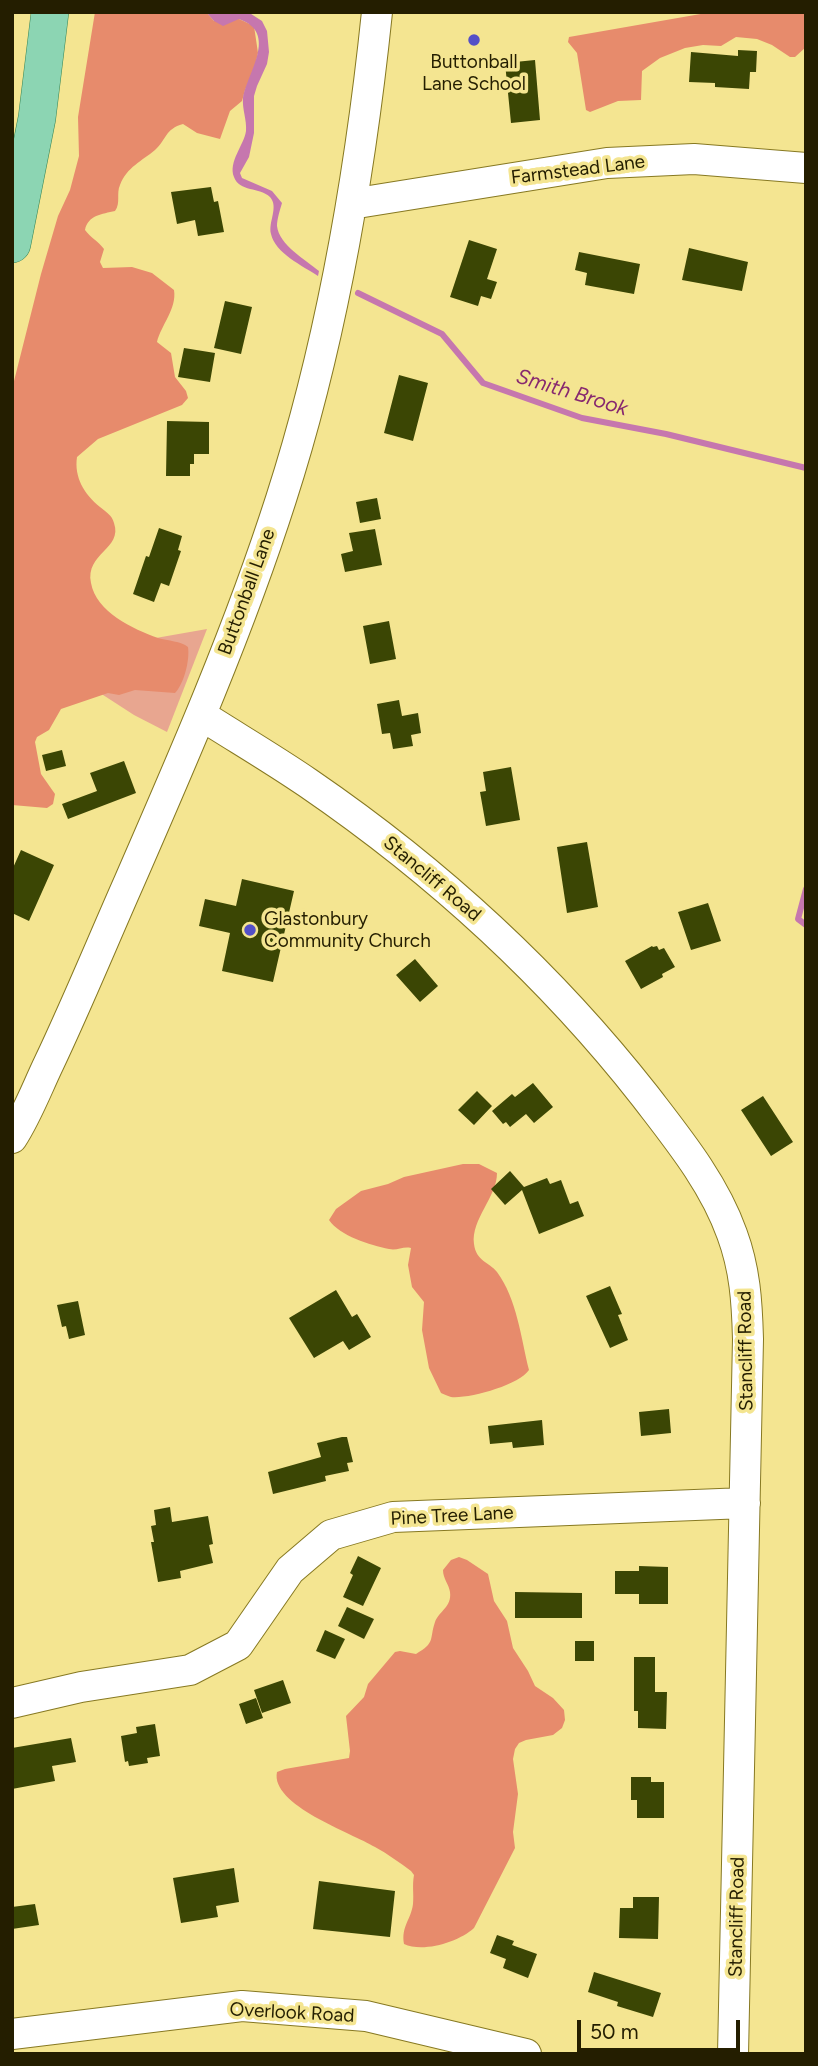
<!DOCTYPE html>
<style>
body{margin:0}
#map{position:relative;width:818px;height:2066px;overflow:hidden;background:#f4e591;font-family:Figtree,sans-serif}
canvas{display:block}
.frame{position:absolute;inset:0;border:14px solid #241e00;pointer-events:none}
.scale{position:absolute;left:577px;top:2020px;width:163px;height:32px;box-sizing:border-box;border:4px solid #241e00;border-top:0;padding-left:9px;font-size:21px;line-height:24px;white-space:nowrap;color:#241e00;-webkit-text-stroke:5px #f4e591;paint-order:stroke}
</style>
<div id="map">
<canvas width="818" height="2066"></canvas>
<div class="frame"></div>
<div class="scale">50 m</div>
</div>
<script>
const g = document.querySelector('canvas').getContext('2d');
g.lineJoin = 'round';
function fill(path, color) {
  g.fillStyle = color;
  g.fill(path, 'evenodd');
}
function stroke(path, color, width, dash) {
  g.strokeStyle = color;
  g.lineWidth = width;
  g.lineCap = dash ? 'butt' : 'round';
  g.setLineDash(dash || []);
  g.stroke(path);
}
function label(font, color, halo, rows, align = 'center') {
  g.font = font + ' Figtree,sans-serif';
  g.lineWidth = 7;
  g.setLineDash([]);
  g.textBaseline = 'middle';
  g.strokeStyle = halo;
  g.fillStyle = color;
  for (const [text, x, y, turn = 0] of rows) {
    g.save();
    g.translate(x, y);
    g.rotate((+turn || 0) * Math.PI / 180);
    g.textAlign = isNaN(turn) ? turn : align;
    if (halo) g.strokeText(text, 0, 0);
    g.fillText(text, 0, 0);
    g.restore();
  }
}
const green = new Path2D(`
 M207 629 167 732 134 715 83 682 116 645Z`);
const forest = new Path2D(`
 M95 12H206L214 21 239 19 254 26 258 53 254 70 245 90 242 101 230 111 220 139 197 133 183 124C165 129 167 139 155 150 142 161 127 167 120 185 116 194 121 203 115 211 102 214 88 215 85 230 91 238 98 241 104 249L100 262 103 268 132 267 152 273 174 290C177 309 161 325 157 342L171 353 175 377 186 391 188 398 182 405 98 439 77 457C74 477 84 494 100 507 106 512 112 515 114 523 123 549 85 553 91 583 96 612 133 629 158 638 168 641 181 641 188 647 190 660 184 684 175 693L135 690 119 695 108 693 61 709 49 730 37 737 35 742 41 774 55 794 53 804 47 808 12 805V389L41 274 58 216 70 190 79 156 78 117Z
 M712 12H806V47L795 57H790L772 45 757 39 736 37 721 46 703 45 685 48 660 58 642 71 641 100 618 101 590 112 586 110 577 53 568 42 569 37Z
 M463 1164H479L497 1173C497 1197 471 1219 474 1244 476 1261 489 1262 497 1272 517 1299 521 1338 529 1370 519 1385 469 1399 451 1397 447 1396 444 1394 441 1393L429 1368 422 1330 424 1302 412 1287 408 1265 411 1248C403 1246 397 1251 389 1249 370 1245 340 1236 329 1220L336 1209 361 1191 388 1184 404 1177Z
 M459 1557 467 1560 488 1574 494 1601 507 1621 513 1648 528 1671 535 1686 553 1698 564 1710 565 1720 562 1728 553 1735 526 1740 519 1743 515 1749 513 1759 518 1794 513 1832 515 1848 474 1928C459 1942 423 1953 404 1944 401 1926 411 1920 413 1904 414 1894 412 1886 414 1875L411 1871C400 1863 388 1854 375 1847 352 1833 270 1805 277 1772L285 1769 349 1758 350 1751 346 1716 364 1697 368 1684 395 1652 400 1651 416 1654C436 1642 429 1640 435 1622 439 1611 452 1607 450 1592 449 1584 443 1579 443 1570L451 1560Z`);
const water = new Path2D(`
 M206 12 223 14 248 12 262 21 267 31 269 52 267 64 257 86 254 96V133L249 157 240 173 242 178 272 191 282 203C280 210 277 219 277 226 279 245 306 260 319 271L318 276C303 266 275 253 271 234 268 222 279 207 270 197 260 187 239 192 234 177 228 162 244 145 246 131 247 120 242 109 243 98 247 73 279 33 239 19L223 26 214 21Z`);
const stream = new Path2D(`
 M358 293 442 334 483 383 582 418 666 434 806 468
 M806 889 798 919 806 925`);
const building = new Path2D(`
 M738 50 757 51 756 72H750L749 89 715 87V83L689 82 691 52 738 56Z
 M535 60 540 120 511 123 505 63Z
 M211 187 214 202 218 201 224 232 198 236 195 220 177 224 171 192Z
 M469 240 497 249 487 279 497 282 491 299 481 296 478 306 450 297Z
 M689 248 748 262 742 291 682 280Z
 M579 252 640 264 634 294 585 285 587 273 575 270Z
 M225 301 252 307 241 354 214 348Z
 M184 348 215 353 210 382 178 377Z
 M399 375 428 383 413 441 384 433Z
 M167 421 209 422V454H194V464H190V476H166Z
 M377 498 381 519 360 523 356 502Z
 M159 528 182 536 178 550 181 551 169 586 161 583 154 602 133 594 146 556 149 557Z
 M375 529 382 565 345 572 341 554 353 551 349 533Z
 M389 621 396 659 370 664 363 626Z
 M399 700 402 716 418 713 421 733 411 735 413 746 393 749 390 733 382 734 377 704Z
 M62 750 66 766 46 771 42 755Z
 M124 761 136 793 68 819 62 804 97 791 90 773Z
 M511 767 520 820 486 826 480 792 486 791 483 772Z
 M587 842 598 907 567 913 557 847Z
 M21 850 54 865 29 921 12 913V870Z
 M242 879 294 891 273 982 222 971 230 933 199 926 205 899 236 906Z
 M708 903 721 941 691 950 678 912Z
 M652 946 653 947 657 946 659 950 664 948 675 967 662 974 663 977 641 989 625 961Z
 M415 959 438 986 420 1002 396 975Z
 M533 1083 553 1107 534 1123 526 1114 510 1127 506 1122 503 1124 492 1111 512 1094 515 1097Z
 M477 1091 492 1106 474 1125 458 1110Z
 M763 1096 793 1142 771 1156 741 1110Z
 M510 1171 524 1187 547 1178 550 1184 561 1180 570 1204 578 1201 584 1216 539 1234 522 1190 505 1205 491 1189Z
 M610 1286 622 1314 618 1315 628 1340 610 1348 586 1296Z
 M336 1290 352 1317 357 1314 371 1337 349 1350 343 1341 314 1358 289 1318Z
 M78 1301 85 1335 69 1339 66 1326 62 1327 57 1305Z
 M669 1409 671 1433 641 1436 639 1412Z
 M542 1420 544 1445 513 1448 512 1442 490 1444 488 1426Z
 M342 1437H347L353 1462 347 1463 349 1471 325 1476 326 1481 273 1494 268 1472 321 1457 317 1443Z
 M170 1507 172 1522 208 1516 213 1544 209 1545 213 1563 180 1571 181 1578 158 1582 151 1542H154L151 1526 156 1525 154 1510Z
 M358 1556 381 1568 363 1606 343 1597 353 1575 350 1573Z
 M639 1566 668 1567V1604H639V1594H615V1571H639Z
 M515 1592 582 1593V1618H515Z
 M347 1607 374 1619 364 1639 338 1626Z
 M325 1630 345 1639 335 1659 316 1651Z
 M575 1641H594V1661H575Z
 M634 1657H655V1692H667L666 1729 638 1728V1711H634Z
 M283 1680 291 1703 262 1713 254 1690Z
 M256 1698 263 1718 246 1724 239 1704Z
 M155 1724 160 1756 147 1758 148 1763 129 1766 128 1761 125 1762 121 1736 137 1733 136 1727Z
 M71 1738 76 1762 52 1766 55 1781 12 1789V1748Z
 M631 1777H651V1782H664V1818H637V1800H631Z
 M234 1868 239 1902 216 1906 218 1917 181 1923 173 1878Z
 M319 1881 395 1891 390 1937 313 1929Z
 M633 1897H659L658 1939 619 1938 620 1908H633Z
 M35 1904 39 1925 12 1929V1907Z
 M497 1935 514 1941 512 1945 537 1954 528 1978 503 1968 506 1959 490 1953Z
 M594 1972 661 1993 653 2017 617 2006 618 2002 588 1992Z`);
const minor = new Path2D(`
 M351 204 607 163 694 159 806 168
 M201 715C237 738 273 759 308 783 435 870 550 975 645 1096 678 1139 714 1183 732 1234 745 1269 747 1302 748 1339L733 2054
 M12 1138C27 1115 37 1088 49 1063 77 1004 102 943 129 882 184 756 239 630 281 499 332 341 360 176 377 12
 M12 1703 81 1687 190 1670 238 1645 290 1570 331 1535 393 1517 745 1503
 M12 2034 242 2006 366 2016 526 2054`);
const major = new Path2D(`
 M12 244 37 118 50 12`);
const markers = [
 [474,40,7,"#5450c7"],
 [250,930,7,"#5450c7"]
];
const poiNames = [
 ["Buttonball",474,62],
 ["Lane School",474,84],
 ["Glastonbury",264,919,"left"],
 ["Community Church",264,941,"left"]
];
const streetNames = [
 ["Farmstead Lane",578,170,-7],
 ["Buttonball Lane",247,592,-70],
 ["Stancliff Road",432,879,40],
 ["Stancliff Road",746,1351,-91],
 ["Pine Tree Lane",452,1516,-3],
 ["Stancliff Road",737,1917,-89],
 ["Overlook Road",292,2013,3]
];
const waterNames = [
 ["Smith Brook",572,393,17]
];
fill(green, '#e8a690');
fill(forest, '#e78b6c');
fill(water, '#c677ae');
stroke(stream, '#c677ae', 6);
fill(building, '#3b4604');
stroke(minor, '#877922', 32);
stroke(major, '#368353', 38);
stroke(minor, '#fff', 30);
stroke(major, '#8cd5b3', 37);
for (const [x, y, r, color] of markers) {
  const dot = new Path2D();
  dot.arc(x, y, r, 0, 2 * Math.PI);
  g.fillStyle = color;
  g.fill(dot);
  stroke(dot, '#f4e591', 2.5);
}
label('19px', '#241e00', '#f4e591', poiNames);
label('19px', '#241e00', '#f4e591', streetNames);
label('italic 21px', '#87286f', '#f4e591', waterNames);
</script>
